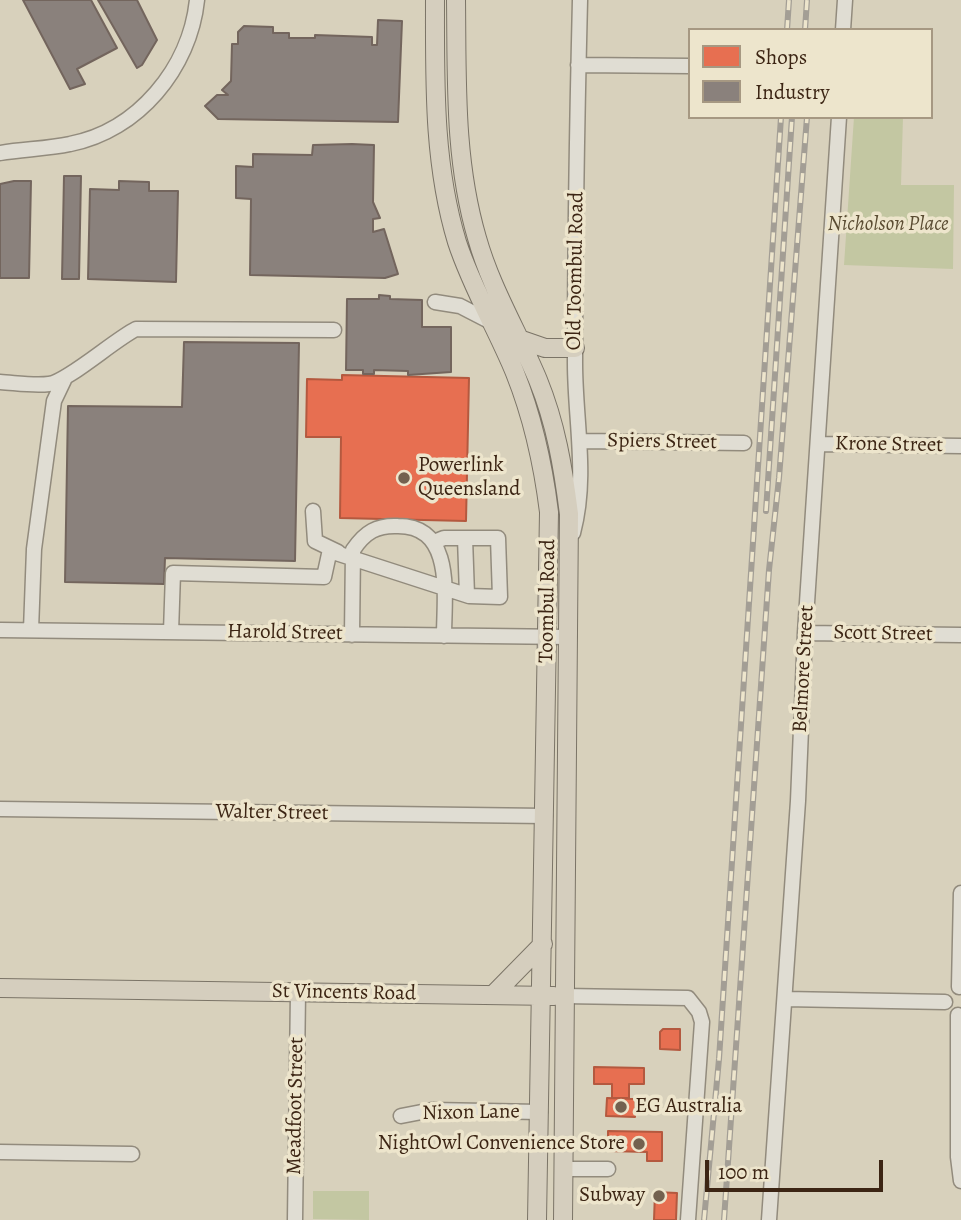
<!DOCTYPE html>
<style>
body{margin:0}
#map{position:relative;width:961px;height:1220px;overflow:hidden;background:#d8d1bc;font-family:Alegreya,serif}
canvas{display:block}
.legend{position:absolute;left:688px;top:28px;width:245px;height:91px;box-sizing:border-box;background:#ede5cc;border:2px solid #a69882;margin:0;padding:9px 12px;list-style:none;font-size:21px;color:#3c2514}
.legend li{display:flex;align-items:center;gap:14px;height:35px}
.legend b{width:35px;border:2px solid #a69882}
.scale{position:absolute;left:705px;top:1160px;width:178px;height:32px;box-sizing:border-box;border:4px solid #3c2514;border-top:0;padding-left:9px;font-size:21px;line-height:24px;white-space:nowrap;color:#3c2514;-webkit-text-stroke:5px #ede5cc;paint-order:stroke}
</style>
<div id="map">
<canvas width="961" height="1220"></canvas>
<ul class="legend">
<li><b style="height:19px;background:#e76f51"></b>Shops</li>
<li><b style="height:19px;background:#8a817c"></b>Industry</li>
</ul>
<div class="scale">100 m</div>
</div>
<script>
const g = document.querySelector('canvas').getContext('2d');
g.lineJoin = 'round';
function fill(path, color) {
  g.fillStyle = color;
  g.fill(path, 'evenodd');
}
function stroke(path, color, width, dash) {
  g.strokeStyle = color;
  g.lineWidth = width;
  g.lineCap = dash ? 'butt' : 'round';
  g.setLineDash(dash || []);
  g.stroke(path);
}
function label(font, color, halo, rows, align = 'center') {
  g.font = font + ' Alegreya,serif';
  g.lineWidth = 7;
  g.setLineDash([]);
  g.textBaseline = 'middle';
  g.strokeStyle = halo;
  g.fillStyle = color;
  for (const [text, x, y, turn = 0] of rows) {
    g.save();
    g.translate(x, y);
    g.rotate((+turn || 0) * Math.PI / 180);
    g.textAlign = isNaN(turn) ? turn : align;
    if (halo) g.strokeText(text, 0, 0);
    g.fillText(text, 0, 0);
    g.restore();
  }
}
const green = new Path2D(`
 M854 117H903L901 185H954L953 269 844 265Z
 M313 1191H369V1220L313 1219Z`);
const shops = new Path2D(`
 M342 375 469 378 466 521 340 518 341 437H306L307 379 342 380Z
 M663 1029H680V1050L660 1049V1032Z
 M594 1067 644 1068V1084H629V1098H612V1084H594Z
 M607 1098 635 1099V1117L606 1116Z
 M608 1131 662 1132V1161H647V1152L608 1151Z
 M655 1192 677 1193 676 1220H654Z`);
const industry = new Path2D(`
 M23 0H91L117 48 77 69 85 84 70 89Z
 M98 0H137L157 40 142 65 137 68Z
 M378 20 402 21 398 122 218 119 205 106 217 95H228L222 90 231 81 232 44H238V32L244 26 273 27V33H289V38H315V35L372 37V45H377Z
 M352 144 374 145 373 202 380 218 373 219V232L384 229 398 274 385 278 250 275 251 199 236 198V166L253 167V154L312 155 313 145Z
 M64 176H81L79 279H62Z
 M14 181H31L29 278H0V184Z
 M119 181 149 182V191H178L176 282 88 279 90 189 119 190Z
 M379 295 390 296V299L422 300V327H451V372L408 375V371L374 370V374H363V370H346L347 299H379Z
 M184 342 299 343 295 561 165 558 164 584 65 582 68 406 182 407Z`);
const minor = new Path2D(`
 M843 30 845 0
 M578 65 690 66
 M0 153C23 149 47 149 70 144 138 131 190 68 197 0
 M435 302 460 306 491 322
 M0 382C16 383 34 386 49 384 67 382 114 340 136 329L334 330
 M581 441 744 443
 M818 444 961 446
 M313 511 315 541 338 552
 M573 533C588 476 575 421 575 363 575 242 577 121 580 0
 M465 538 467 595
 M0 630 569 637
 M31 630 34 549 54 401 64 380
 M171 632 173 573 324 577 329 554 333 552 469 596 500 597 498 538H444L434 542
 M805 633 961 635
 M352 635 353 550C365 532 377 525 398 526 455 526 444 597 444 636
 M0 809 545 816
 M959 987 961 893
 M564 996 688 998 699 1012 702 1022 688 1220
 M785 999 945 1002
 M958 1015V1157L961 1181
 M401 1116 432 1110 540 1112
 M0 1152 132 1154
 M565 1169H608
 M295 1220 298 992
 M769 1220 798 801 805 633 839 117`);
const major = new Path2D(`
 M435 0C435 81 433 163 457 242 472 288 497 329 515 373 533 418 543 464 549 512L537 1220
 M456 0C457 80 454 160 477 238 491 288 518 332 538 380 556 424 563 467 569 514L563 1220
 M519 339 545 348H575
 M0 988 554 996
 M493 995 543 944`);
const rail = new Path2D(`
 M787 30 789 0
 M805 30 807 0
 M766 511 792 117
 M704 1220 719 1059 781 117
 M724 1220 769 570 779 478 807 117`);
const markers = [
 [404,478,7,"#73614f"],
 [621,1107,7,"#73614f"],
 [639,1144,7,"#73614f"],
 [659,1196,7,"#73614f"]
];
const parkNames = [
 ["Nicholson Place",888,225]
];
const streetNames = [
 ["Old Toombul Road",576,271,-89],
 ["Spiers Street",662,442,1],
 ["Krone Street",889,445,1],
 ["Toombul Road",548,601,-89],
 ["Harold Street",285,633,1],
 ["Scott Street",883,634,1],
 ["Belmore Street",804,669,-87],
 ["Walter Street",272,813,1],
 ["St Vincents Road",344,993,1],
 ["Meadfoot Street",296,1106,-89],
 ["Nixon Lane",471,1113,-1]
];
const poiNames = [
 ["Powerlink",418,466],
 ["Queensland",418,490],
 ["EG Australia",635,1107],
 ["NightOwl Convenience Store",625,1144,"right"],
 ["Subway",645,1196,"right"]
];
fill(green, '#c3c7a2');
fill(shops, '#e76f51');
stroke(shops, '#b4593f', 2);
fill(industry, '#8a817c');
stroke(industry, '#73655d', 2);
stroke(minor, '#928b7d', 17);
stroke(major, '#7b7467', 20);
stroke(minor, '#e0ddd3', 14);
stroke(major, '#d5cebe', 18);
stroke(rail, '#a39e95', 6);
stroke(rail, '#ede5cc', 3.5, [10]);
for (const [x, y, r, color] of markers) {
  const dot = new Path2D();
  dot.arc(x, y, r, 0, 2 * Math.PI);
  g.fillStyle = color;
  g.fill(dot);
  stroke(dot, '#ede5cc', 2.5);
}
label('italic 21px', '#5a4c32', '#ede5cc', parkNames);
label('21px', '#3c2514', '#ede5cc', streetNames);
label('21px', '#3c2514', '#ede5cc', poiNames, 'left');
</script>
